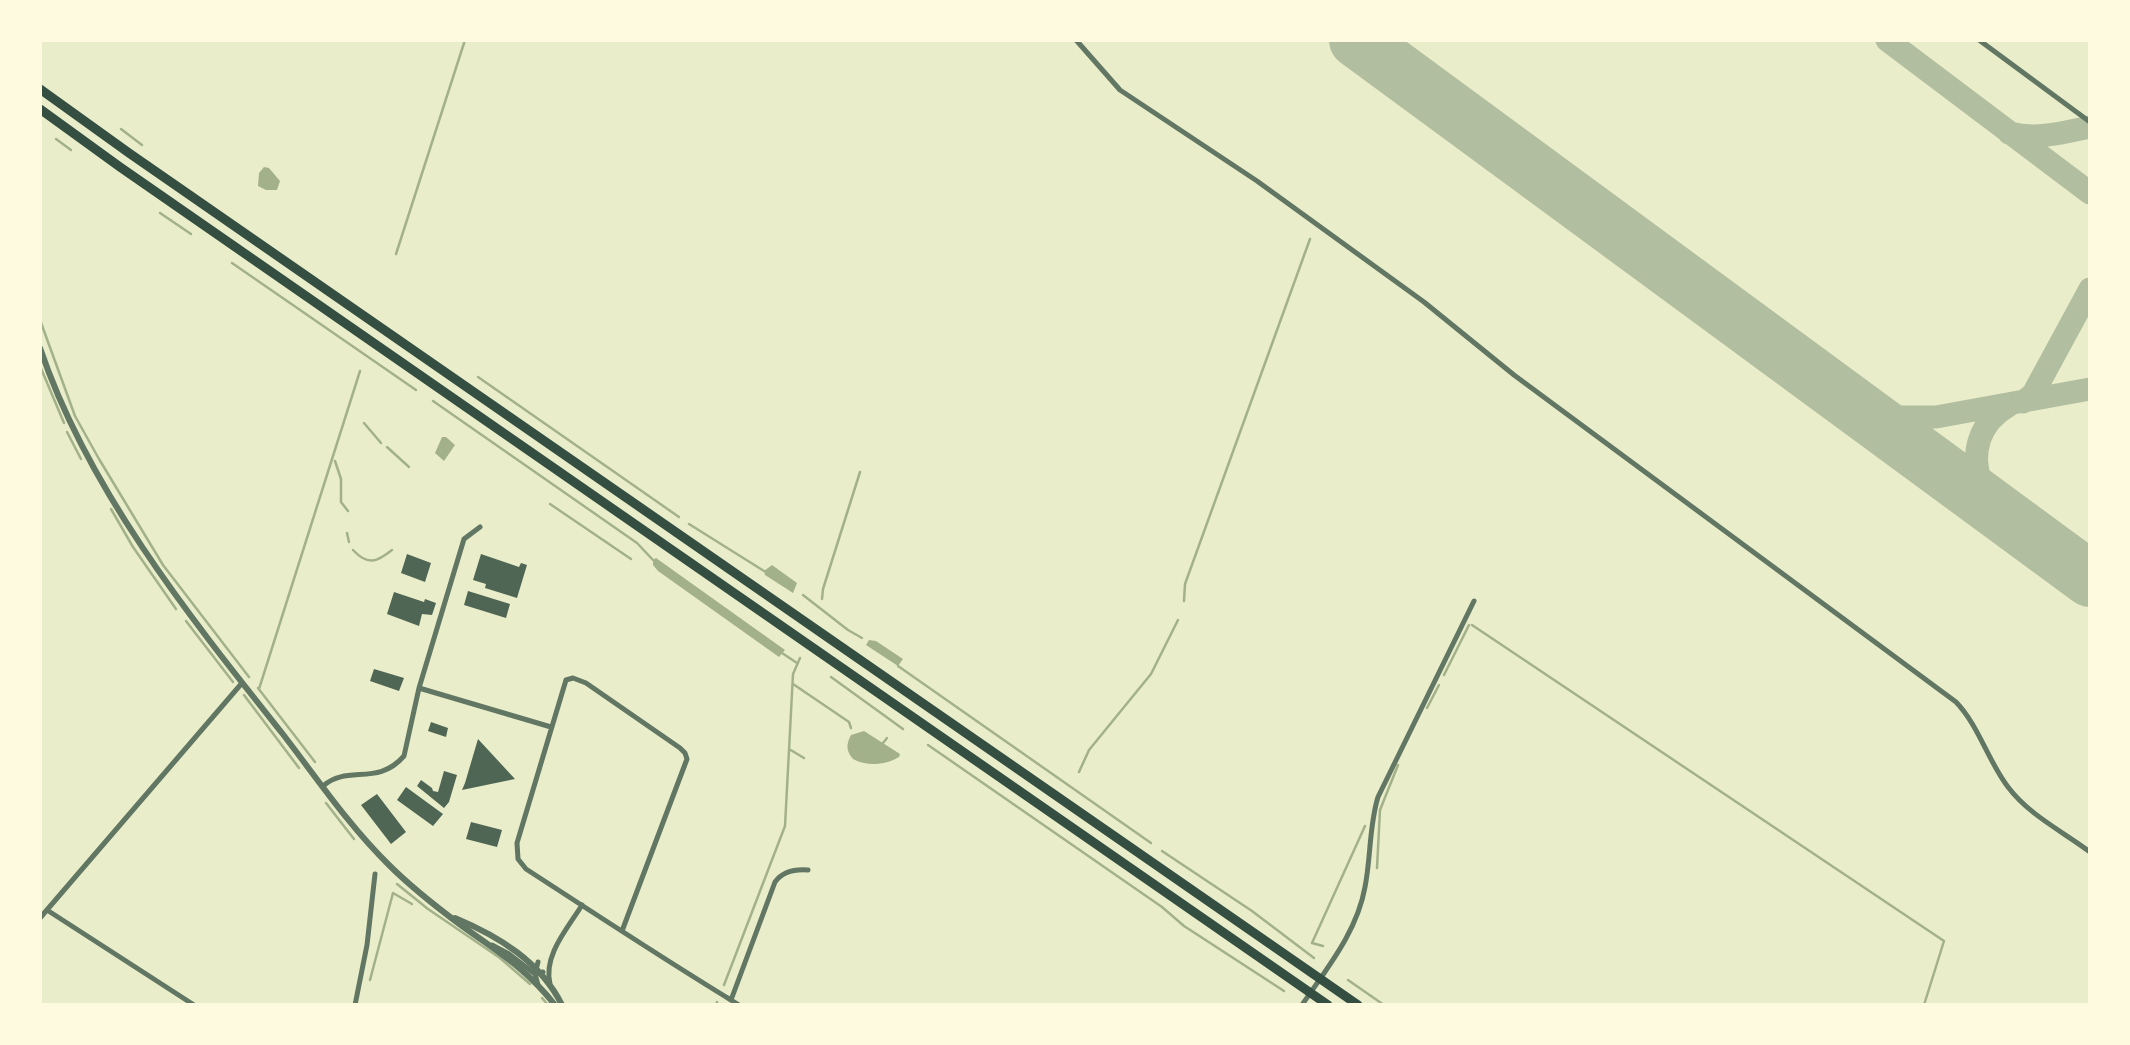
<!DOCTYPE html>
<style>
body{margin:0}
#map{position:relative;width:2130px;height:1045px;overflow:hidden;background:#e9edc9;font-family:Rubik,sans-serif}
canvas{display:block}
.frame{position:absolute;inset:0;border:42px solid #fefae0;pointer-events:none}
</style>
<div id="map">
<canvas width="2130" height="1045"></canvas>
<div class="frame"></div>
</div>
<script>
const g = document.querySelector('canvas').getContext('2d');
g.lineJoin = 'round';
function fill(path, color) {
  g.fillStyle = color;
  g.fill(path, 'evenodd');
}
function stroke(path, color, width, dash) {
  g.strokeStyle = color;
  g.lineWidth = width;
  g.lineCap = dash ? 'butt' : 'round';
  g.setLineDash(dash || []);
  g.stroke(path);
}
const water = new Path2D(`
 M264 167 269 168 280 181 277 190H266L258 186 259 173Z
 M442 437H446L455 445 444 461 435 453Z
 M656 558 785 650 779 657 658 571 653 565V560Z
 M772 565 797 583 793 593 765 575 764 571Z
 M869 640 876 641 903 659 898 666 866 645Z
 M864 731 900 754 899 757C886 765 867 767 853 759 846 751 846 744 851 735Z`);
const stream = new Path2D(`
 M121 129 142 145
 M56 139 71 150
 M160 213 191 234
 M396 254 465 40
 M232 263 416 390
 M40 320 75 416 99 459 163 565 249 677
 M40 366 64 423
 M478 377 679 517
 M433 401 637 543 653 560
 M364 423 381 443
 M67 432 81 459
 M387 447 409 467
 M335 461 341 479V502L348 511
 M550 504 631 559
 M111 509 133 547 176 609
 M689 524 764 571
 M347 533 349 542
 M353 550C368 566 377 562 392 550
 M803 595 848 630 862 638
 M822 599 823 589 860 472
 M1184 601 1185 584 1310 239
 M186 621 233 682
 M1472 625 1944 941 1924 1005
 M782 653 797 663
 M898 666 1151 843
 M1444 675 1469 625
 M831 677 903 729
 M793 684 849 722 851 728
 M258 688 315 762
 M259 689 360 371
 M244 695 299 768
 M1427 708 1439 685
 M883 743 887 738
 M928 745 1162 907 1184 926 1284 991
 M789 749 804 758
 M1079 772 1089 750 1151 674 1178 620
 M326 803 354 839
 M1162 851 1252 911 1314 958
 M1377 868 1380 810 1398 765
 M397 884 428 909 500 958 530 984
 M1323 946 1312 943 1365 826
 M370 980 393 893 412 904
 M1348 980 1384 1005
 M724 985 785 826 793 674 800 658
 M542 998 548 1005
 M716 1005 717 1002`);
const taxiway = new Path2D(`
 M1887 40 2090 193
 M2009 133C2037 140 2062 133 2090 127
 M2023 402 2033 394 2090 289
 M1860 411 1893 417H1936L2090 389
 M2007 519C1998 507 1986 495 1981 482 1970 452 1980 422 2008 406`);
const runway = new Path2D(`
 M1357 40 2090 579`);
const building = new Path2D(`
 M407 554 431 563 425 582 401 573Z
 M481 554 519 567 521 563 527 565 517 598 485 588 486 584 473 580Z
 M468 591 510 604 506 618 464 605Z
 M394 592 424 602 425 599 436 603 432 615 422 614 419 626 387 614Z
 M374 669 404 678 399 691 370 681Z
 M431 722 448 728 446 737 428 731Z
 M478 739 515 779 462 790 465 783Z
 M444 771 457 775 449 802 444 808 417 786 421 780 432 788 433 791 438 792Z
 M406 787 443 814 433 826 397 800Z
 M377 794 406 832 391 844 361 805Z
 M471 822 502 830 497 847 466 839Z`);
const minor = new Path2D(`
 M1076 40 1120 90 1257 181 1424 302 1514 375 1956 702C1979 726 1988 761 2008 787 2029 815 2062 831 2090 852
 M1979 40 2090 122
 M419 688 551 727
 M323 786C348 764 377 787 404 756L419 688 464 539 480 527
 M47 910 194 1005
 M40 918 242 683
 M622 931 687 759 685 753 680 748 586 683 573 678 566 680 517 843 518 859 526 869C594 913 662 958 731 1000
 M492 945 509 954 535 974 543 972
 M538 962 535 974 538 985
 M550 984C543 955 568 928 582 905
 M355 1005 367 945 375 874
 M739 1005 731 1000 775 882C783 871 795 869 808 870
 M1302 1005C1327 968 1357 932 1365 887 1371 857 1369 826 1378 797L1474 601`);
const tertiary = new Path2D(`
 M40 348C88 490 189 616 282 733 316 777 349 826 389 865 410 886 434 905 458 923 496 951 524 966 555 1005
 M455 918C498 936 540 961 562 1005`);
const motorway = new Path2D(`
 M40 89 129 153 1358 1005
 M40 109 120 167 1328 1005`);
fill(water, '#a3b18a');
stroke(stream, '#a3b18a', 2.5);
stroke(taxiway, '#b2bea0', 23);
stroke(runway, '#b2bea0', 56);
fill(building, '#4f6655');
stroke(minor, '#617663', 5);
stroke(tertiary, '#617663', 6);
stroke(motorway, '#344e41', 9);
</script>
